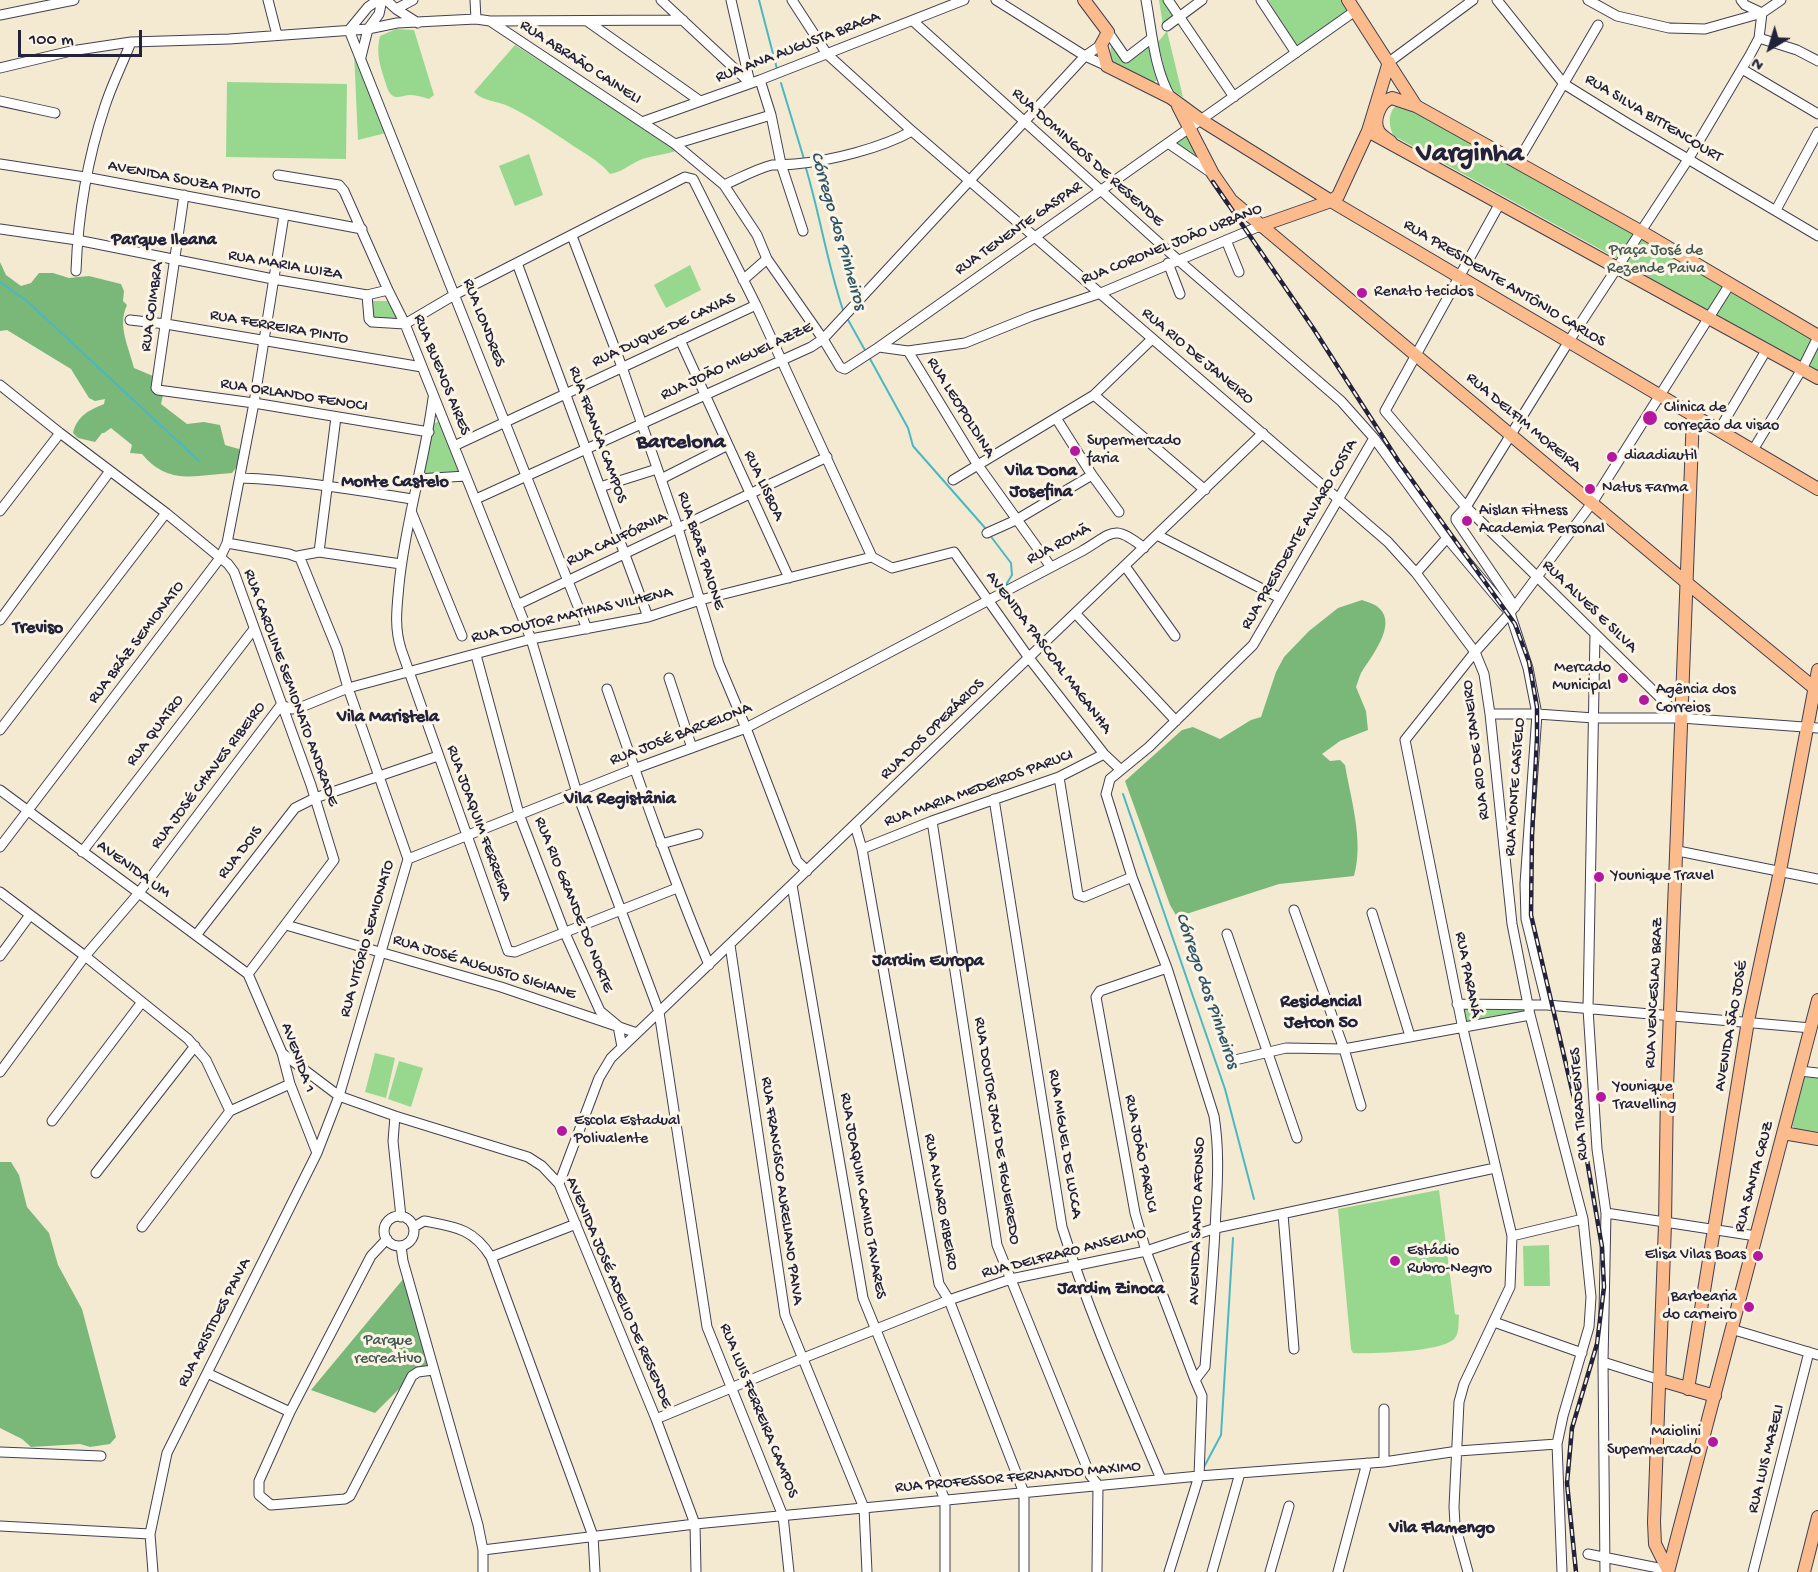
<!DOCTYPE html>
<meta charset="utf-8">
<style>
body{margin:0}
#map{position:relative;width:1818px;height:1572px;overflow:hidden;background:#f4ead1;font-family:"Gochi Hand",sans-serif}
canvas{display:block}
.north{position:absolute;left:1740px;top:18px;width:60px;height:60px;-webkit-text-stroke:4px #fcf5e5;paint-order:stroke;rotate:218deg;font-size:16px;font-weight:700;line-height:24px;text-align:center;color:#22223b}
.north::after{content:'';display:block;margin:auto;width:21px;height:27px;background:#22223b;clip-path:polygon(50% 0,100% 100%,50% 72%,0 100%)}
.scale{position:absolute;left:18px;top:30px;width:124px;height:27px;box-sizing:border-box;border:3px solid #22223b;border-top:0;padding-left:8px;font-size:18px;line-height:21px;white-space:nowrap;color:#22223b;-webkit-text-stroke:4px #fcf5e5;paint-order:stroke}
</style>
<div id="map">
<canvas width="1818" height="1572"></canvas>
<div class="north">N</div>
<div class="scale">100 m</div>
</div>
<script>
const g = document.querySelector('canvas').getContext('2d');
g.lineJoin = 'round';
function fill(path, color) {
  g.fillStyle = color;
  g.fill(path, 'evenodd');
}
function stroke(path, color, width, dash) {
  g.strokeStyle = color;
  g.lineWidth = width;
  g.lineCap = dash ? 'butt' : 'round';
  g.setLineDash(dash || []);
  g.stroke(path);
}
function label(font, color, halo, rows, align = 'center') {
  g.font = font + ' "Gochi Hand",sans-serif';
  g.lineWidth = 6;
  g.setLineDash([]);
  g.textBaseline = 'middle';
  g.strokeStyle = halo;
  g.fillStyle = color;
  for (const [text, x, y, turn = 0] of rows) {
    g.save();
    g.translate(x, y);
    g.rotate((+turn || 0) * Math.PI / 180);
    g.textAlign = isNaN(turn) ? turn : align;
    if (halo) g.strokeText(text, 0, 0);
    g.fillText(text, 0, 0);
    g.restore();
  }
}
const green = new Path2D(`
 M1159 0H1165L1177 16 1163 26Z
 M1268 0H1347L1352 8 1297 46Z
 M396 29 414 30 434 95 429 99C423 97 415 95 409 95 399 96 394 101 388 90 382 71 375 56 380 36Z
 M1167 31 1183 97 1169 88 1158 42Z
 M1111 44 1126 64 1149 45 1158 80 1151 83 1110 62Z
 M515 45 678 150C666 155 653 155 640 160 628 165 625 171 610 174 599 160 583 153 569 143 549 130 530 116 508 106 497 101 482 101 474 92Z
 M364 52 394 131 358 140 354 53Z
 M227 82 347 84 346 159 226 157Z
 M1403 103 1636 235 1618 259 1394 136C1387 125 1388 105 1403 103Z
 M1187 135 1204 171 1175 144Z
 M529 154 543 195 515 206 499 166Z
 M1643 236 1727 284 1712 309 1704 310 1631 269 1625 262Z
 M690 265 701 290 666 308 654 285Z
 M1733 287 1818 338V372L1716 316Z
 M371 301H392L402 322 374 319Z
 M439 421 441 422 461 474 422 478 433 424Z
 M1461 1006 1526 1007 1528 1013 1464 1026Z
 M375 1053 395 1058 386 1098 365 1092Z
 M399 1061 423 1068 411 1107 388 1099Z
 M1807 1075 1818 1076V1134H1802L1791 1125 1801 1080Z
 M1439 1190 1455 1314 1459 1315C1458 1322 1460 1331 1455 1338 1444 1352 1372 1354 1353 1353L1351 1349 1338 1209Z
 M1549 1245 1550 1286H1524L1523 1246Z`);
const forest = new Path2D(`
 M0 262 6 275 21 286 31 283 39 273H53L69 278 89 276 121 284 124 291 123 301 127 305C117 326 129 347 134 368L153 376 157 394 163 395 161 404 187 424 204 422 220 425 225 445 239 449C242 460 239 465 232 473 195 475 169 486 142 454L130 453 132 445 111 428 104 433H102L95 442 78 438 73 433C77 416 89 410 104 404L105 399 95 401 89 398 71 369 7 330 0 331Z
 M1362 600C1367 602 1375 604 1379 608 1398 625 1370 658 1361 673 1359 677 1358 682 1356 687L1366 711 1368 730 1340 741 1322 754 1330 761 1340 760 1345 765C1351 800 1364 841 1354 876L1279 884 1177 917 1170 905 1125 781 1182 730 1193 727 1220 739 1251 720 1261 717 1276 672 1284 657 1309 631 1338 608Z
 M0 1162H11L19 1175 27 1207 49 1233 58 1265 82 1309 116 1437 110 1444 90 1447 80 1444 31 1447 22 1439 0 1428Z
 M404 1278 429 1367 414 1374 375 1413 311 1390Z`);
const stream = new Path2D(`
 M759 0 777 69
 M781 83 804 159
 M805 165C820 214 827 264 844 313
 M0 282 27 301 199 461
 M847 318 866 352
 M869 357 908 428 913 446 986 529
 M989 534 1011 563 1012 575 1004 588
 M1123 794 1225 1089 1254 1199
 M1204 1467 1221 1435 1233 1238`);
const minor = new Path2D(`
 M268 0 277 35
 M378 0 368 7 349 30 587 629
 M386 0 396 9 418 23
 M475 0 476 19
 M661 0 750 83
 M731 0 750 83
 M792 0 827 54 912 131 1388 542 1416 573 1475 652 1484 674 1490 714 1512 924 1530 1015 1583 1219 1591 1297 1589 1327 1563 1416 1557 1444 1562 1572
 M996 0 1085 56 1107 66
 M1146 0C1152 32 1154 69 1171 98
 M1168 0 1234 97
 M1261 0 1296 53
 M1497 0 1564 84 1627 123 1818 236
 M1588 0 1617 16 1669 28 1705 29 1762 13 1781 0
 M396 9 413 0
 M0 15 74 0
 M490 21 683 20
 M587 21 700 101
 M913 21 1177 259 1341 401 1374 438 1447 538 1510 613 1528 668 1537 714 1525 884 1526 919 1547 1005
 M1167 26 1202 0
 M1108 32 1126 58 1152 38
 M1759 38 1797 50 1818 61
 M361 57 368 29 379 14 382 0
 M1389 62 1473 0
 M0 68 71 51 131 42 229 39 368 29 397 23 476 19 490 21 675 144 724 185 757 235 767 259 823 339 840 367 845 369 879 347 1355 11
 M1742 69 1818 114
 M760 80 771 115 781 164 803 231
 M0 101 55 113
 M642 122 760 80 964 0
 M1168 143 1213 174
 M675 144 771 115
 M1517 163 1598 25
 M0 164 85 177 362 229
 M278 175 339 185 344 191 388 290 405 324 531 639 577 793 659 1012 707 1327 783 1516 789 1572
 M724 185C740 178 756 169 772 165 780 164 787 165 795 164 830 161 882 148 912 131
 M184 195 156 388 158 390 254 403 429 432
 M1500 203 1385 411 1466 507 1681 718
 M1776 210 1818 132
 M0 229 77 240 273 279 367 295 388 290
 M572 236 622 367 678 528 719 664 746 728 797 861 807 871
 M1226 240 1239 272
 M517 263 648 617
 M1168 263 1180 294
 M76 271C78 215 87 160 105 106 112 84 123 63 131 42
 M743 280 767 259
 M367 295 369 319 372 322 405 324 456 294 685 177 693 179 756 305 872 557
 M130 320 166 324 422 367
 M680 340 789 578
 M879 347 908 351 965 343 1032 316 1101 293 1260 226
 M908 351 977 464 1051 567
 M0 385 60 433 166 513 228 564 234 572 311 785 334 860 248 974
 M1094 395 1205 490
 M433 398C425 461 405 522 399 585 397 607 394 627 401 649L508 951 515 952 677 888
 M1056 418 1092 475 1119 512
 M1719 430 1767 349
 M454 446 756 305
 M1753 450 1802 369 1818 337
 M240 478C298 480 355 490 412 499
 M417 479 466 476
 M661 479 728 445
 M953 480 1094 395 1152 339
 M600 487 657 469
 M476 499 811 347 823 339 1085 56 1101 45
 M0 511 60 433
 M411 511 462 636
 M987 533 1016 520 1092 475
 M1157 535 1280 598
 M319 552 336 417
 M298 556 319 552 401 564
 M872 557 892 568 954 552 1029 658 1104 754 1121 770
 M1125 566 1175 636
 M1416 573 1447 538
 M517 605 827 457
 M1515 607 1456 520V518L1466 507 1569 341 1689 158 1750 55 1759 38 1762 13 1745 5 1741 0
 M1076 614 1176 721
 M0 620 110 471
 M1595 634 1588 1009 1597 1149 1606 1213 1603 1362 1605 1572
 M476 655 519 814 564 931 600 1011 618 1026 622 1047
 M669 678 692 748
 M607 689C639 782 671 874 709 965
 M1490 714H1537L1594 718H1681L1818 728
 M0 730 166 513
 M1059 777 1078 895 1084 897 1132 877
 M0 790 248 974 282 1053 290 1084 317 1153
 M994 799 1062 1227C1089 1313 1126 1396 1161 1479
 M932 821 997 1245 1090 1475 1098 1485 1097 1572
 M855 825 862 849 939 1284 949 1300 1024 1493V1572
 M661 844 698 834
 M0 847 220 558 227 543 254 403 284 215
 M862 849 932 821 1059 777 1104 754
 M1678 851 1818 879
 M82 852 254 629
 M408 859 634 769 746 728 1082 551C1113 533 1113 523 1144 548
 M792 885 863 1298 945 1500V1572
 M0 892 85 956 188 1039 206 1060 230 1111
 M1294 910 1344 1049 1361 1106
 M1372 913 1410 1036
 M286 925 501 987 637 1033
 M197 934 295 808 315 798 438 756
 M1227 934 1297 1138
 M730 945 785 1315 864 1508 867 1572
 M0 956 30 915
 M1167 968 1100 991 1096 997 1135 1213 1146 1251 1195 1380
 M1457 1004 1547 1005 1811 1028
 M282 1053 339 1096 395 1116 528 1157 542 1166 559 1184 656 1419 695 1524 696 1572
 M1235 1060 1286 1048 1344 1049 1530 1015
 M1800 1071 1818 1073
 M0 1072 85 956 138 894 281 705 292 709 299 708 348 688 531 639 648 617 700 600 872 557
 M395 1116 393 1141 401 1217
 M52 1121 142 1002
 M96 1173 195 1046
 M559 1184 599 1078 611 1058 1263 433
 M1606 1213 1756 1236
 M1283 1214 1294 1349
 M384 1231a15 15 0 1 1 30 0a15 15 0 1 1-30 0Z
 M142 1227 230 1111 290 1084
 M414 1227 424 1221C455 1227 473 1228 491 1257L593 1536 595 1572
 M1512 1236 1583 1219
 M387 1239 371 1256 290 1412 259 1481V1495L271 1505 345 1499 350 1496 412 1376 418 1372 433 1370
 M401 1246 403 1261 478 1525 483 1550V1572
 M491 1257 576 1224
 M1494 1322 1582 1353
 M1731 1329 1818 1355
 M1603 1362 1660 1380
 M207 1373 290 1412
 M1384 1409V1462
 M656 1419 801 1359 949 1300 1011 1279 1146 1251 1216 1228 1495 1168
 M0 1452 101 1456
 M0 1526 150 1534
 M483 1550 695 1524 1199 1476 1384 1462 1458 1451 1557 1444
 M1588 1554 1668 1570
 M153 1572 150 1534 167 1453 317 1153 339 1096 408 859 348 688 337 649 300 558 289 554 227 543
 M1169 1572 1199 1476 1202 1396 1195 1380 1205 1367C1209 1314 1214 1261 1216 1209 1218 1177 1219 1147 1214 1116L1167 968 1132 877 1106 794 1108 787 1110 779 1149 747 1253 645 1374 438
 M1212 1572 1240 1473
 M1270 1572 1289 1506
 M1338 1572 1367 1463
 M1468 1572 1455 1525 1454 1507 1459 1402 1464 1384 1510 1287 1512 1236 1463 1029 1405 740 1475 652 1510 613 1592 503 1730 284
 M1753 1572 1809 1352`);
const major = new Path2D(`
 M1084 0 1108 32 1101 45 1107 66 1171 98 1201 120 1331 201 1818 489
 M1348 0 1416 106
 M1178 106 1213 174 1231 200 1687 583 1818 691
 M1368 131 1818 378
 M1391 142C1387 139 1382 136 1379 132 1372 121 1380 101 1392 98L1416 106 1642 232 1818 336
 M1260 226 1331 201 1338 196 1368 131 1389 62
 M1783 1133 1818 1139
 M1660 1380 1715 1396
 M1688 1389 1748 1021 1780 871 1818 670
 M1668 1570 1655 1544 1654 1522 1665 1224 1667 1088 1693 415
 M1668 1572 1818 1000
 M1804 1572 1818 1517`);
const rail = new Path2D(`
 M1213 182 1313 328 1399 462 1515 624 1529 662 1537 707V738L1532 835 1531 915 1583 1137 1602 1247 1604 1287 1597 1344 1572 1428 1567 1483 1576 1572`);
const markers = [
 [1362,293,6,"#b5179e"],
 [1650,418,8,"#b5179e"],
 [1075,451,6,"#b5179e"],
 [1612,457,6,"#b5179e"],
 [1590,489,6,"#b5179e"],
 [1467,521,6,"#b5179e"],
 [1623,678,6,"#b5179e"],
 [1644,700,6,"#b5179e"],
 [1599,877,6,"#b5179e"],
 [1601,1097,6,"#b5179e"],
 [562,1131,6,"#b5179e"],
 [1758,1256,6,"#b5179e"],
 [1395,1261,6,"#b5179e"],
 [1749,1307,6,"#b5179e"],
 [1713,1442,6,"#b5179e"]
];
const streetNames = [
 ["RUA ANA AUGUSTA BRAGA",798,48,-21],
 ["RUA ABRAÃO CAINELI",580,63,33],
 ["RUA SILVA BITTENCOURT",1653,119,31],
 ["RUA DOMINGOS DE RESENDE",1087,158,42],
 ["AVENIDA SOUZA PINTO",184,181,11],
 ["RUA TENENTE GASPAR",1019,229,-35],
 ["RUA CORONEL JOÃO URBANO",1172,245,-22],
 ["RUA MARIA LUIZA",285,266,10],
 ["RUA PRESIDENTE ANTÔNIO CARLOS",1504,284,31],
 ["RUA COIMBRA",153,307,-82],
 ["RUA LONDRES",483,323,69],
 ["RUA FERREIRA PINTO",279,328,10],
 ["RUA DUQUE DE CAXIAS",664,331,-25],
 ["RUA RIO DE JANEIRO",1197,357,40],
 ["RUA JOÃO MIGUEL AZZE",737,362,-25],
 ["RUA BUENOS AIRES",441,375,68],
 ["RUA ORLANDO FENOCI",294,396,9],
 ["RUA LEOPOLDINA",960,408,58],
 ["RUA DELFIM MOREIRA",1523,423,40],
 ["RUA FRANCA CAMPOS",597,435,70],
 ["RUA LISBOA",763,486,65],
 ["RUA PRESIDENTE ALVARO COSTA",1300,535,-60],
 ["RUA CALIFÓRNIA",617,540,-25],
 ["RUA ROMÃ",1059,545,-28],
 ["RUA BRAZ PAIONE",700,551,72],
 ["RUA ALVES E SILVA",1589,607,44],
 ["RUA DOUTOR MATHIAS VILHENA",572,616,-13],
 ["RUA BRÁZ SEMIONATO",137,643,-53],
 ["AVENIDA PASCOAL MAGANHA",1048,653,53],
 ["RUA CAROLINE SEMIONATO ANDRADE",290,688,70],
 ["RUA DOS OPERÁRIOS",933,730,-44],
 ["RUA QUATRO",156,731,-53],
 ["RUA JOSÉ BARCELONA",681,735,-21],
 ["RUA RIO DE JANEIRO",1477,750,-97],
 ["RUA JOSÉ CHAVES RIBEIRO",209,776,-53],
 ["RUA MONTE CASTELO",1516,787,-86],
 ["RUA MARIA MEDEIROS PARUCI",979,789,-20],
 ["RUA JOAQUIM FERREIRA",478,823,70],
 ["RUA DOIS",241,853,-52],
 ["AVENIDA UM",133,870,36],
 ["RUA RIO GRANDE DO NORTE",573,905,68],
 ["RUA VITÓRIO SEMIONATO",368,939,-74],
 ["RUA JOSÉ AUGUSTO SIGIANE",484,968,17],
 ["RUA PARANÁ",1467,975,79],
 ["RUA VENCESLAU BRAZ",1655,993,-87],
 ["AVENIDA SÃO JOSÉ",1732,1026,-80],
 ["AVENIDA 1",297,1058,70],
 ["RUA TIRADENTES",1580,1104,-94],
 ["RUA DOUTOR JACI DE FIGUEIREDO",996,1131,81],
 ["RUA MIGUEL DE LUCCA",1064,1144,81],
 ["RUA JOÃO PARUCI",1140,1154,79],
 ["RUA SANTA CRUZ",1755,1177,-75],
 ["RUA FRANCISCO AURELIANO PAIVA",781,1191,82],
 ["RUA JOAQUIM CAMILO TAVARES",862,1196,80],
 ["RUA ALVARO RIBEIRO",940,1202,80],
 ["AVENIDA SANTO AFONSO",1198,1221,-88],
 ["RUA DELFRARO ANSELMO",1064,1254,-14],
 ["AVENIDA JOSÉ ADELIO DE RESENDE",618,1293,67],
 ["RUA ARISTIDES PAIVA",215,1323,-63],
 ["RUA LUIS FERREIRA CAMPOS",758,1411,68],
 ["RUA LUIS MAZELI",1767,1459,-76],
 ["RUA PROFESSOR FERNANDO MAXIMO",1018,1478,-5]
];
const parkNames = [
 ["Praça José de",1656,252],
 ["Rezende Paiva",1656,270],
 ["Parque",388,1342],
 ["recreativo",388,1360]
];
const poiNames = [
 ["Renato tecidos",1374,293],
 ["Clinica de",1664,409],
 ["correção da visao",1664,427],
 ["Supermercado",1087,442],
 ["faria",1087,460],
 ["diaadiautil",1624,457],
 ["Natus Farma",1602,489],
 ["Aislan Fitness",1479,512],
 ["Academia Personal",1479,530],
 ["Mercado",1611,669,"right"],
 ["Municipal",1611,687,"right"],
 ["Agência dos",1656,691],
 ["Correios",1656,709],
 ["Younique Travel",1611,877],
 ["Younique",1613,1088],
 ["Travelling",1613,1106],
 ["Escola Estadual",574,1122],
 ["Polivalente",574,1140],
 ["Estádio",1407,1252],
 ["Rubro-Negro",1407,1270],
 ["Elisa Vilas Boas",1746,1256,"right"],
 ["Barbearia",1737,1298,"right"],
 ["do carneiro",1737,1316,"right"],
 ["Maiolini",1701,1433,"right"],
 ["Supermercado",1701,1451,"right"]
];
const waterNames = [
 ["Córrego dos Pinheiros",837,231,74],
 ["Córrego dos Pinheiros",1206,991,71]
];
const neighbourhoodNames = [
 ["Parque Ileana",164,241],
 ["Vila Dona",1041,472],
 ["Josefina",1041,493],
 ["Monte Castelo",395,483],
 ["Treviso",38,629],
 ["Vila Maristela",388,718],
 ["Vila Registânia",620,800],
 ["Jardim Europa",928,962],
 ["Residencial",1321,1003],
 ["Jetcon 50",1321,1024],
 ["Jardim Zinoca",1111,1290],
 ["Vila Flamengo",1442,1529]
];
const districtNames = [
 ["Barcelona",681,444]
];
const townNames = [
 ["Varginha",1470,156]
];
fill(green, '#98d88e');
fill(forest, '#7ab879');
stroke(stream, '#4ab8c4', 2);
stroke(minor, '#424052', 11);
stroke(major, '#424052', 14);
stroke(minor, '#fff', 9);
stroke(major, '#fbbb8c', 12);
stroke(rail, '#22223b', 4.5);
stroke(rail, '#fcf5e5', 2, [7]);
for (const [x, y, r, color] of markers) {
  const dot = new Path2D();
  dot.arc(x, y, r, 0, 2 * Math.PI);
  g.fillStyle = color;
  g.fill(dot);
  stroke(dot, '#fcf5e5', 2);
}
label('16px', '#22223b', '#fcf5e5', streetNames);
label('16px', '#455954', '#fcf5e5', parkNames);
label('16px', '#22223b', '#fcf5e5', poiNames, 'left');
label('italic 18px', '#30566b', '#fcf5e5', waterNames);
label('bold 18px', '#22223b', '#fcf5e5', neighbourhoodNames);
label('bold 22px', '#22223b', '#fcf5e5', districtNames);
label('bold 28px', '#22223b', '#fcf5e5', townNames);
</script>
